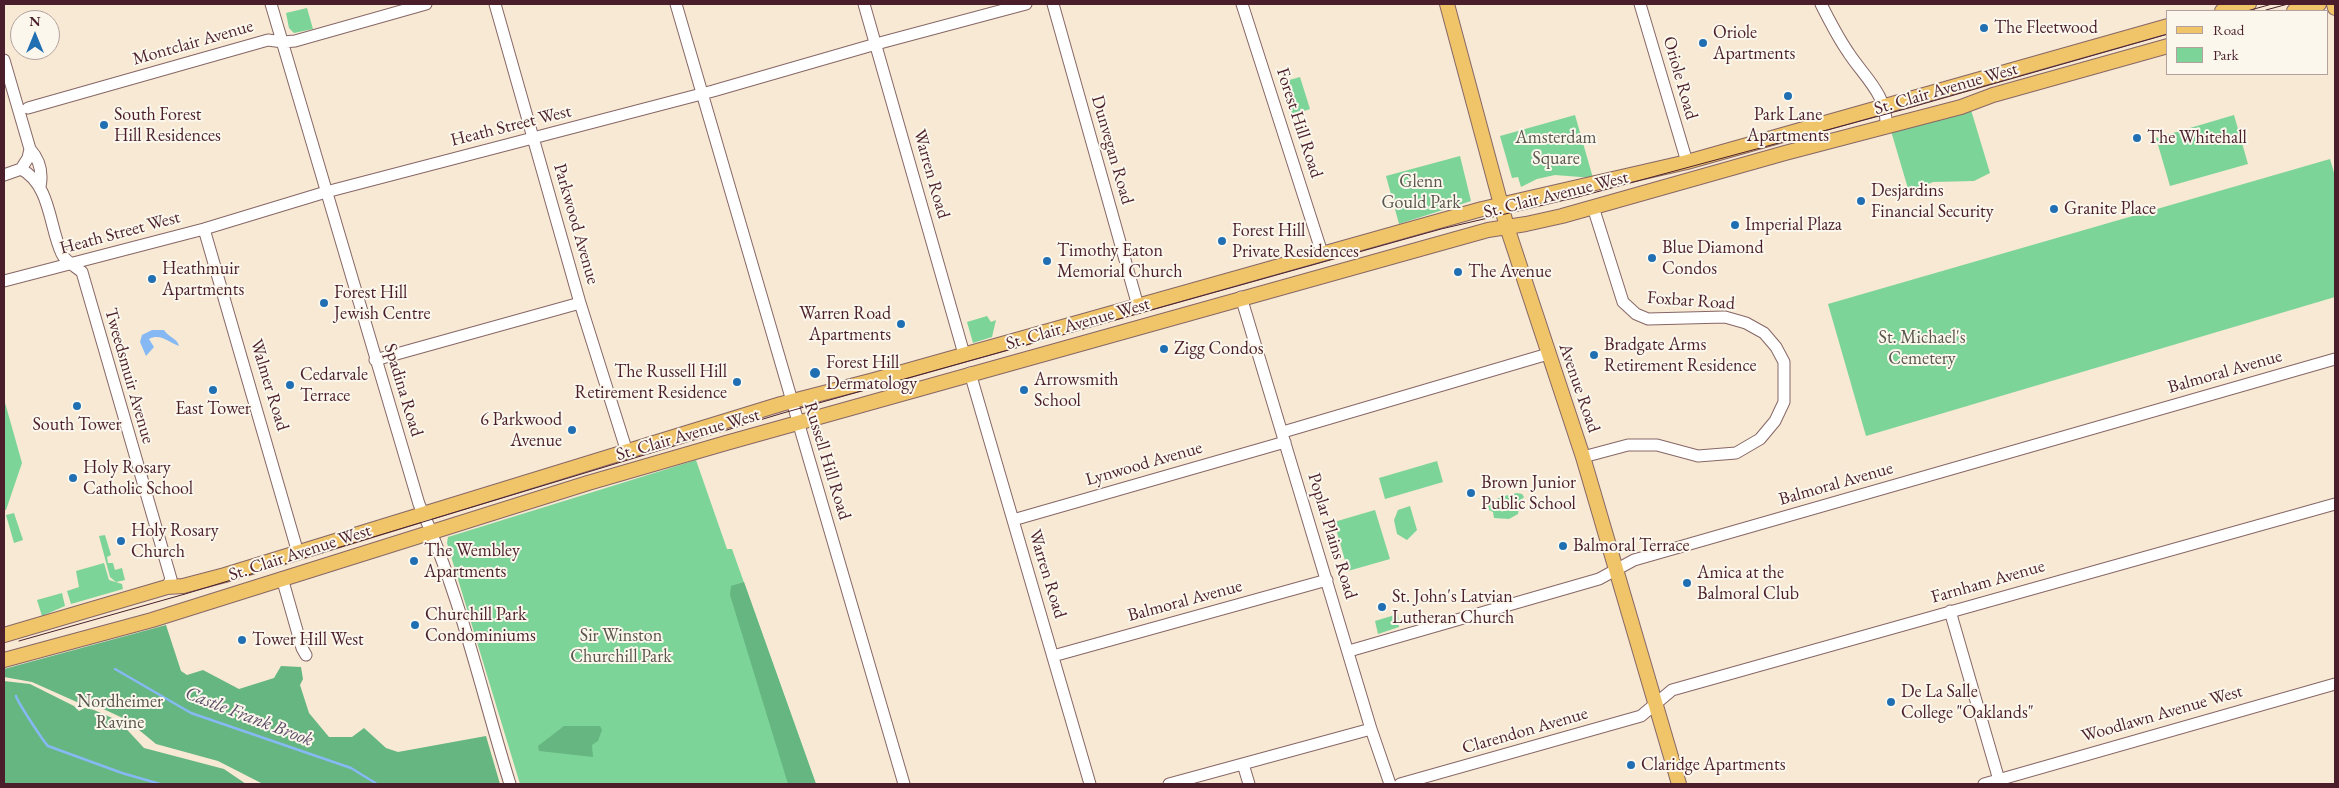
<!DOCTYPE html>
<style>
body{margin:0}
#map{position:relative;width:2339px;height:788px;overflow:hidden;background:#f7e9d3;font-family:"EB Garamond",serif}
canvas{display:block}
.frame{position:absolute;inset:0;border:5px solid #4a1f2b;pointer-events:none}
.legend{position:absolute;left:2166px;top:10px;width:162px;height:65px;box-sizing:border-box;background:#fbf7ec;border:1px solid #b4a19f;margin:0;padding:6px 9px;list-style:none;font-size:15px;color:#4a1f2b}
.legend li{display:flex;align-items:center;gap:10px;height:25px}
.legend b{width:25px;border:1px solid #b4a19f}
.north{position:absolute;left:10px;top:10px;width:50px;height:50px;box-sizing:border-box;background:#fbf7ec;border:1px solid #b4a19f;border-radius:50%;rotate:0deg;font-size:14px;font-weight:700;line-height:20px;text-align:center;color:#4a1f2b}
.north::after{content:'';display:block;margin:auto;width:18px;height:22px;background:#1f6fb2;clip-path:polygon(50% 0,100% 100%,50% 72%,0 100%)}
</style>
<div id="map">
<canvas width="2339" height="788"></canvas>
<div class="frame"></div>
<ul class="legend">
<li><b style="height:6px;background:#f0c469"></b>Road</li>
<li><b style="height:14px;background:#7dd499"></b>Park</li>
</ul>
<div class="north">N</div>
</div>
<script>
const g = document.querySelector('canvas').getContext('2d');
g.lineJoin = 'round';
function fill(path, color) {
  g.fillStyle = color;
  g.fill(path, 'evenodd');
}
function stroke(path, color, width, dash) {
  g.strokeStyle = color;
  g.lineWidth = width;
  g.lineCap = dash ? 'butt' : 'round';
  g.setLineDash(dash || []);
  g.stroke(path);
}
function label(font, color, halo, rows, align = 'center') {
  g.font = font + ' "EB Garamond",serif';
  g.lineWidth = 4;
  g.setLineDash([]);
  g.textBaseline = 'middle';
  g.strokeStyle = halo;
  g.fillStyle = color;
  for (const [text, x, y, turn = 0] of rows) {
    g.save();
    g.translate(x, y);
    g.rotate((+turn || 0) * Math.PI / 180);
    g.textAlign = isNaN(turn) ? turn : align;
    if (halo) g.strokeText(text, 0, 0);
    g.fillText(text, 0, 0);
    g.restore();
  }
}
const green = new Path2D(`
 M307 8 313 29 294 33 289 28 286 13Z
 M1300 77 1310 109 1292 115 1282 82Z
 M1971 110 1990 173 1974 181 1933 182 1909 192 1891 131Z
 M1575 115 1593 178 1555 175 1537 179 1521 187 1518 177 1512 178 1500 136Z
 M2234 115 2248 164 2170 186 2156 138Z
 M1460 156 1471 201 1399 224 1386 176Z
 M2330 159 2335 176V297L1866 436 1828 304Z
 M987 316 991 322 996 320 992 337 973 343 967 322Z
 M4 399 22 463 6 510H4Z
 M696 460 727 549H732L816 784H520L447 543 448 537Z
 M1437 461 1443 482 1385 499 1379 478Z
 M1517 493 1522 494 1524 497 1520 501 1518 514 1509 519 1494 518 1493 512 1489 510 1488 505 1500 497Z
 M1410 506 1417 530 1407 540 1397 534 1394 520 1398 510Z
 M1375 510 1390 559 1348 571 1334 522Z
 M14 513 23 540 14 543 6 515Z
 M105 535 111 555 107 557 108 563H113L115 570 122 568 125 580 116 582 110 577 99 536Z
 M104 563 109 580 122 584 123 589 71 604 67 591 79 587 76 571Z
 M62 593 65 606 42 616 37 600Z
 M1398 614 1399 627 1378 634 1375 621Z`);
const forest = new Path2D(`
 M744 582 816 784H788L730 595 731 586Z
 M166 625 181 671 187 675 203 670 239 689 274 678 281 666 301 667 303 679 300 685 309 713 329 737H352L364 728 386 748 398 752 486 736 500 784H263L218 761 156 744 127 720 97 706 79 703 32 682 4 677V669Z
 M4 681 30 684 74 706 79 711 85 708 94 710 119 721 144 748 224 769 246 784H4Z
 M564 726H600L602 730 598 741 592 745 593 757 539 751 538 746Z`);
const water = new Path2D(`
 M152 330H164C168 337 177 338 179 346 169 343 161 333 149 339L154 347 146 356 140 342 142 335Z`);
const stream = new Path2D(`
 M115 669 191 713 351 768 377 784
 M16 696C17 701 43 741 48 746L122 773 160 784`);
const minor = new Path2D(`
 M271 4 419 504C460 593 481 691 510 784
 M495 4 580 303 627 452
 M676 4 904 784
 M864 4 964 354
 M1053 4 1138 306
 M1242 4 1322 253
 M1640 4 1687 162
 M1821 4C1829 20 1837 36 1848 52 1864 77 1888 95 1886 127
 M4 60 30 149 28 158 21 169
 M28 108 268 40 283 42 295 41 426 4
 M30 149C40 160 43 172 40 187
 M4 175 21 169C51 185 49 227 62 254 65 261 76 267 82 272L171 579 167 587
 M204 229 298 553
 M4 281 204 229 326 192 713 91 876 44 1026 4
 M1241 297 1371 729 1390 784
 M375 360 580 303
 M970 373 1090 784
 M1283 432 1548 354
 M1583 457 1628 445H1657L1698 456 1736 453 1760 439 1775 421 1784 402V362L1776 347 1764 333 1746 323 1725 317 1648 319 1636 314 1623 302 1593 207
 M1013 520 1285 442
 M282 578 302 648 306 655
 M1950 611 1999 780
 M1349 651 1599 579 1634 560 2335 359
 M1053 656 1327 580
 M1243 764 1249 784
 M1169 784 1371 729
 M1400 784 1641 716 1672 690 2335 504
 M1984 784 2335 684`);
const major = new Path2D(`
 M1447 4 1507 227 1583 457 1679 784
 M2334 4 2335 8
 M2222 11 2249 4
 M2294 11 2319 4
 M4 635 167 587 183 586 225 575 781 404 874 380 1482 209 1687 162 2168 26
 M4 660 152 620 588 483 726 443 1488 230 1526 224 1562 216 1785 153 1961 107 1993 95 2168 46`);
const tram = new Path2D(`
 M2266 10 2288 4
 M2247 11 2272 4
 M19 641 185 594 783 413 1441 229 1578 197 1905 109 2168 34`);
const markers = [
 [1984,28,5,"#1f6fb2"],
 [1703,43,5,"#1f6fb2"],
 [1788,96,5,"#1f6fb2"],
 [104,125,5,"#1f6fb2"],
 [2137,138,5,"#1f6fb2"],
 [1861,201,5,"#1f6fb2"],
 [2054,209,5,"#1f6fb2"],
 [1735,225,5,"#1f6fb2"],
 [1222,241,5,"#1f6fb2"],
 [1652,258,5,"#1f6fb2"],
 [1047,261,5,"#1f6fb2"],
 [1458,272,5,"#1f6fb2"],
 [152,279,5,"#1f6fb2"],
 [324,303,5,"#1f6fb2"],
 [901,324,5,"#1f6fb2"],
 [1164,349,5,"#1f6fb2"],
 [1594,355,5,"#1f6fb2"],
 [815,373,6,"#1f6fb2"],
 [737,382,5,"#1f6fb2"],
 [290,385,5,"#1f6fb2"],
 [213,390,5,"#1f6fb2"],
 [1024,390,5,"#1f6fb2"],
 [77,406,5,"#1f6fb2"],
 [572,430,5,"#1f6fb2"],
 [73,478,5,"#1f6fb2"],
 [1471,493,5,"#1f6fb2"],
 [121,541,5,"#1f6fb2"],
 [1563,546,5,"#1f6fb2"],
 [414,561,5,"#1f6fb2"],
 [1687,583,5,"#1f6fb2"],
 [1382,607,5,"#1f6fb2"],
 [415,625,5,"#1f6fb2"],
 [242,640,5,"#1f6fb2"],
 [1891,702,5,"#1f6fb2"],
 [1631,765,5,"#1f6fb2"]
];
const poiNames = [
 ["The Fleetwood",1994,28],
 ["Oriole",1713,33],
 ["Apartments",1713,54],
 ["South Forest",114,115],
 ["Hill Residences",114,136],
 ["Park Lane",1788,115,"center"],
 ["Apartments",1788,136,"center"],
 ["The Whitehall",2147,138],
 ["Desjardins",1871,191],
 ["Financial Security",1871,212],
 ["Granite Place",2064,209],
 ["Imperial Plaza",1745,225],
 ["Forest Hill",1232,231],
 ["Private Residences",1232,252],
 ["Blue Diamond",1662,248],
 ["Condos",1662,269],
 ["Timothy Eaton",1057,251],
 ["Memorial Church",1057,272],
 ["Heathmuir",162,269],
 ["Apartments",162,290],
 ["The Avenue",1468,272],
 ["Forest Hill",334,293],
 ["Jewish Centre",334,314],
 ["Warren Road",891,314,"right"],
 ["Apartments",891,335,"right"],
 ["Bradgate Arms",1604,345],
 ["Retirement Residence",1604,366],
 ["Zigg Condos",1174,349],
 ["Forest Hill",826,363],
 ["Dermatology",826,384],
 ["The Russell Hill",727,372,"right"],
 ["Retirement Residence",727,393,"right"],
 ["Cedarvale",300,375],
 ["Terrace",300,396],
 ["Arrowsmith",1034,380],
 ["School",1034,401],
 ["East Tower",213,409,"center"],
 ["6 Parkwood",562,420,"right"],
 ["Avenue",562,441,"right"],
 ["South Tower",77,425,"center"],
 ["Holy Rosary",83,468],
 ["Catholic School",83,489],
 ["Brown Junior",1481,483],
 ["Public School",1481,504],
 ["Holy Rosary",131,531],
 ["Church",131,552],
 ["Balmoral Terrace",1573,546],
 ["The Wembley",424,551],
 ["Apartments",424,572],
 ["Amica at the",1697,573],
 ["Balmoral Club",1697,594],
 ["St. John's Latvian",1392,597],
 ["Lutheran Church",1392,618],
 ["Churchill Park",425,615],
 ["Condominiums",425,636],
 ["Tower Hill West",252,640],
 ["De La Salle",1901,692],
 ["College \"Oaklands\"",1901,713],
 ["Claridge Apartments",1641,765]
];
const streetNames = [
 ["Montclair Avenue",193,43,-16],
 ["Oriole Road",1680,78,74],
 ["St. Clair Avenue West",1946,89,-16],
 ["Forest Hill Road",1299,123,72],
 ["Heath Street West",511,126,-14],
 ["Dunvegan Road",1112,150,74],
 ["Warren Road",931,174,74],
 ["St. Clair Avenue West",1556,195,-14],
 ["Parkwood Avenue",576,224,74],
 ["Heath Street West",120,233,-15],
 ["Foxbar Road",1691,301,4],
 ["St. Clair Avenue West",1078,324,-16],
 ["Balmoral Avenue",2225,372,-16],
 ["Tweedsmuir Avenue",129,376,74],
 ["Walmer Road",269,385,73],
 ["Avenue Road",1579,388,71],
 ["Spadina Road",403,390,73],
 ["St. Clair Avenue West",688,435,-16],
 ["Russell Hill Road",827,461,73],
 ["Lynwood Avenue",1144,464,-16],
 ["Balmoral Avenue",1836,484,-16],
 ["Poplar Plains Road",1332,536,73],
 ["St. Clair Avenue West",300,553,-18],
 ["Warren Road",1047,574,73],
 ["Farnham Avenue",1988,582,-16],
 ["Balmoral Avenue",1185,601,-15],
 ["Woodlawn Avenue West",2162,714,-16],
 ["Clarendon Avenue",1525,731,-16]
];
const parkNames = [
 ["Amsterdam",1556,138],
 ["Square",1556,159],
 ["Glenn",1421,182],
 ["Gould Park",1421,203],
 ["St. Michael's",1922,338],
 ["Cemetery",1922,359],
 ["Sir Winston",621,636],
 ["Churchill Park",621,657],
 ["Nordheimer",120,702],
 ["Ravine",120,723]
];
const waterNames = [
 ["Castle Frank Brook",249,717,21]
];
fill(green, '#7dd499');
fill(forest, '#66b681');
fill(water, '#86b9f3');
stroke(stream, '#86b9f3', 2.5);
stroke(minor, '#876666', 13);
stroke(major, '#876666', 16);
stroke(minor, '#fff', 11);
stroke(major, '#f0c469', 14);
stroke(tram, '#4a1f2b', 1);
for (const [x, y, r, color] of markers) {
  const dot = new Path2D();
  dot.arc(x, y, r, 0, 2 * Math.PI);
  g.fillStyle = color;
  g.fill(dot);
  stroke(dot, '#fbf7ec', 2);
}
label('18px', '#4a1f2b', '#fbf7ec', poiNames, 'left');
label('18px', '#4a1f2b', '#fbf7ec', streetNames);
label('18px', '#59554c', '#fbf7ec', parkNames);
label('italic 19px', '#5c4d67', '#fbf7ec', waterNames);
</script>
